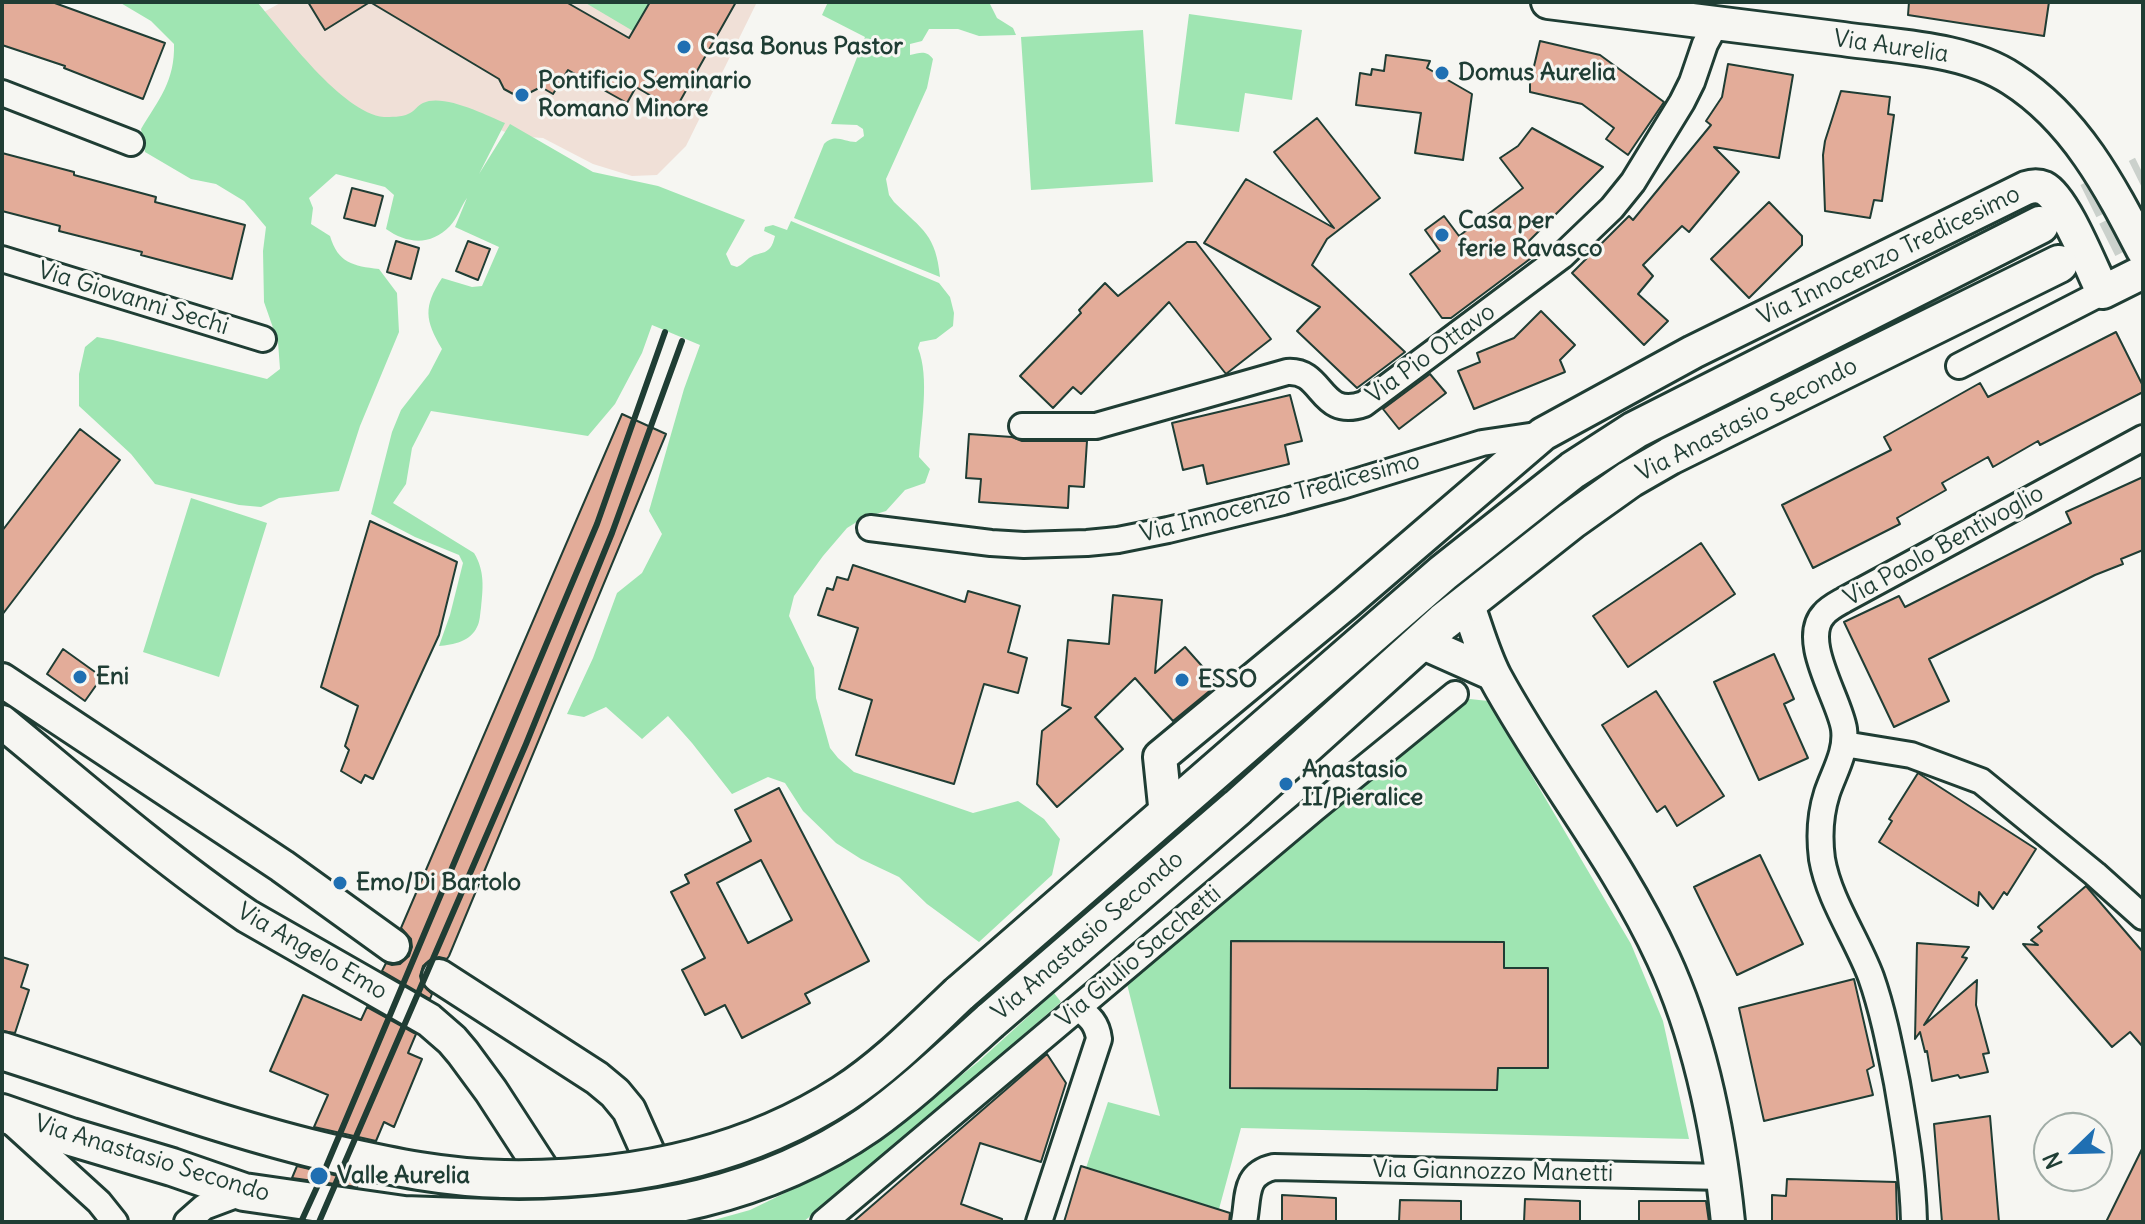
<!DOCTYPE html>
<style>
body{margin:0}
#map{position:relative;width:2145px;height:1224px;overflow:hidden;background:#f6f6f2;font-family:Delius,sans-serif}
canvas{display:block}
.frame{position:absolute;inset:0;border:4px solid #1f3d34;pointer-events:none}
.north{position:absolute;left:2033px;top:1112px;width:80px;height:80px;box-sizing:border-box;background:#f6f6f2;border:2px solid #a0aca6;border-radius:50%;rotate:247deg;font-size:22px;font-weight:700;line-height:32px;text-align:center;color:#1f3d34}
.north::after{content:'';display:block;margin:auto;width:28px;height:36px;background:#1f6fb2;clip-path:polygon(50% 0,100% 100%,50% 72%,0 100%)}
</style>
<div id="map">
<canvas width="2145" height="1224"></canvas>
<div class="frame"></div>
<div class="north">N</div>
</div>
<script>
const g = document.querySelector('canvas').getContext('2d');
g.lineJoin = 'round';
function fill(path, color) {
  g.fillStyle = color;
  g.fill(path, 'evenodd');
}
function stroke(path, color, width, dash) {
  g.strokeStyle = color;
  g.lineWidth = width;
  g.lineCap = dash ? 'butt' : 'round';
  g.setLineDash(dash || []);
  g.stroke(path);
}
function label(font, color, halo, rows, align = 'center') {
  g.font = font + ' Delius,sans-serif';
  g.lineWidth = 6;
  g.setLineDash([]);
  g.textBaseline = 'middle';
  g.strokeStyle = halo;
  g.fillStyle = color;
  for (const [text, x, y, turn = 0] of rows) {
    g.save();
    g.translate(x, y);
    g.rotate((+turn || 0) * Math.PI / 180);
    g.textAlign = isNaN(turn) ? turn : align;
    if (halo) g.strokeText(text, 0, 0);
    g.fillText(text, 0, 0);
    g.restore();
  }
}
const built = new Path2D(`
 M282 2H757L686 146 657 175 632 176 593 164 543 138 514 136 449 107 400 123 360 113 253 18Z`);
const green = new Path2D(`
 M119 2H257C284 33 342 113 384 117 390 117 403 117 408 114 414 112 418 105 423 103 443 93 486 115 505 123L479 174 510 124 593 172 658 186 745 220 726 254 731 265 737 267C742 265 745 261 749 258 762 250 770 257 775 236L764 231 765 227 773 225 787 230 791 221 939 283 950 297 954 313 953 326 936 339 920 342 918 348C930 378 921 424 919 457L930 469 925 483 905 490 886 511 863 518 847 528 823 556 794 596 789 616 814 668 816 698 830 748 838 758 854 772 973 813 1018 801 1044 819 1060 839 1052 875 979 942 927 904 899 877 861 859 836 843 803 811 785 783 768 777 732 794 692 743 668 716 642 739 606 707 584 717 567 714 593 658 617 593 642 573 662 534 649 511 684 389 700 345 652 325 642 353 615 404 588 436 431 411 412 448 406 484 393 503 474 553C485 571 483 588 481 608 480 614 480 622 477 627 471 641 453 645 439 646L450 615 463 563 459 555 415 537 371 514 392 432 401 410 429 374 442 349C425 320 423 307 442 278L472 287 482 286 499 247 455 227 467 198C461 206 457 219 450 226 431 246 407 244 386 229L394 195 385 187 336 174 309 198 313 208 311 224 330 236C338 263 353 266 379 269L397 293 399 332 360 426 339 491 279 498 261 507 239 505 155 484 131 454 79 406V374L85 347 97 337 113 340 267 379 280 369 278 342 264 302 263 251 266 227 244 201 216 184 191 179 145 152 141 129C159 99 175 81 174 44L151 21Z
 M584 2H650L633 31Z
 M828 2H989L997 18 1013 28 1016 35 979 36 958 29H929L922 41 910 44V55C920 53 926 50 933 59L927 88 886 179 889 195 894 202C923 230 936 235 940 277L794 218 824 144C835 133 843 142 856 142L864 136 863 129 857 125 831 124 865 37 822 15Z
 M1189 14 1302 30 1292 100 1245 93 1239 132 1175 124Z
 M1143 30 1153 182 1031 190 1021 37Z
 M191 498 267 523 219 677 143 652Z
 M1461 698 1488 701 1631 944 1663 1021 1689 1139 1241 1128 1219 1209 1086 1168 1108 1102 1160 1116 1127 984ZM1231 941 1504 942V968H1548V1067L1498 1068 1497 1090 1231 1088Z
 M1054 993 1061 1002 872 1167 803 1222H707L750 1210 787 1192 825 1172 890 1132 978 1062Z`);
const building = new Path2D(`
 M2 2H52L165 43 143 99 64 68 65 66 2 45Z
 M308 2H566L629 38 650 2H736L675 110 636 87 627 103 568 70 553 94 541 87 525 95H515L504 89 499 79 370 2 325 30Z
 M1909 2H2049L2044 36 1908 15Z
 M1540 41 1600 55 1664 102 1628 155 1606 139 1614 128 1582 104 1530 92V83Z
 M1386 55 1430 61 1427 68 1472 94 1463 160 1415 153 1421 113 1356 105 1360 73 1371 75 1372 69 1384 71Z
 M1728 64 1793 75 1779 158 1714 147 1739 172 1689 232 1682 226 1643 265 1653 276 1638 294 1668 321 1644 345 1572 273 1629 216 1633 220 1711 125 1706 121 1722 97Z
 M1841 91 1890 97 1888 114 1894 115 1882 201 1874 200 1870 218 1825 211 1823 155 1825 141Z
 M1317 118 1380 198 1327 239 1312 265 1405 352 1357 388 1297 331 1320 307 1204 243 1246 179 1334 228 1274 152Z
 M1532 128 1603 167 1526 244 1534 256 1451 318H1442L1410 274 1440 251 1425 230 1444 216 1459 236 1523 188 1500 158 1518 146Z
 M2 153 74 172V175L156 197 155 202 245 225 232 279 141 255 142 252 59 231 60 226 2 211Z
 M352 188 383 196 375 226 344 218Z
 M1769 202 1802 236V245L1749 298 1711 259Z
 M396 241 419 248 411 279 387 272Z
 M468 241 490 249 478 280 456 271Z
 M1187 242H1196L1271 339 1226 374 1169 302 1081 394 1073 387 1053 408 1020 376 1081 313 1079 310 1105 283 1118 296Z
 M1541 311 1575 345 1560 360 1565 372 1474 409 1458 371 1480 362 1477 353 1514 338Z
 M2116 332 2143 386V392L2040 445 2038 441 1993 467 1988 457 1942 483 1946 490 1897 518 1900 524 1813 568 1782 505 1891 450 1884 437 1980 383 1988 397Z
 M1430 374 1446 393 1399 429 1383 409Z
 M1290 395 1302 441 1285 445 1289 464 1207 484 1203 465 1183 470 1172 423Z
 M622 414 666 434 449 956 447 959 439 957 431 959 423 966 420 976 422 984 432 994 430 999 382 971 386 963 392 965 400 964 409 956 412 947 411 939 401 928Z
 M80 429 120 460 2 615V531Z
 M969 434 1012 437 1022 441H1087L1084 487 1069 486 1068 508 979 502 981 479 966 478Z
 M2143 477V550L2121 559 2123 564 2095 575 1929 659 1949 701 1894 727 1844 622 1899 596 1905 607 2071 523 2066 512Z
 M370 521 457 562 439 635 373 779 365 775 361 783 341 771 349 750 345 746 358 706 321 687Z
 M1701 543 1735 594 1628 667 1593 616Z
 M853 565 965 602 968 591 1020 606 1008 652 1027 658 1018 693 984 684 954 784 856 755 872 700 839 689 858 628 818 615 827 588 833 590 837 577 848 580Z
 M1113 595 1162 600 1155 673 1185 647 1218 684 1173 721 1135 678 1095 717 1123 749 1057 807 1037 784 1042 731 1071 708 1062 705 1068 640 1109 644Z
 M63 649 102 677 85 701 47 674Z
 M1774 654 1794 699 1784 704 1808 758 1759 780 1714 682Z
 M1656 691 1724 796 1677 826 1665 806 1657 812 1602 725Z
 M1918 773 2036 849 2007 895 2004 892 1993 909 1979 892 1978 906 1879 842 1892 821 1889 819Z
 M779 788 869 961 805 994 810 1003 742 1038 725 1005 705 1015 682 970 705 958 671 892 689 883 685 875 751 841 735 810ZM761 860 792 920 748 943 717 883Z
 M1760 855 1803 944 1737 975 1694 887Z
 M2086 886 2143 952V1047L2130 1032 2112 1047 2023 944 2038 945 2031 940 2042 931 2038 927Z
 M1231 941 1504 942V968H1548V1068H1498L1497 1090 1230 1088Z
 M1917 943 1969 947 1962 957 1967 958 1924 1025 1977 980 1976 1005 1989 1053 1983 1054 1988 1072 1960 1078 1958 1075 1932 1081 1927 1051 1925 1052 1920 1032 1915 1039Z
 M2 957 28 965 21 987 29 990 15 1033 2 1031Z
 M1854 979 1874 1066 1867 1070 1873 1095 1764 1121 1739 1008Z
 M303 995 361 1020 367 1007 416 1034 408 1053 422 1059 394 1127 384 1122 376 1141 314 1127 328 1095 270 1071Z
 M1047 1054 1066 1083 1041 1162 980 1143 961 1204 1002 1219V1222H853Z
 M1990 1116 1999 1222H1942L1934 1124Z
 M2143 1147V1222H2106Z
 M297 1166 330 1174 359 1181 357 1187 292 1178Z
 M1081 1166 1230 1213 1229 1222H1064Z
 M1787 1179 1896 1182 1897 1222H1772V1195L1786 1196Z
 M1282 1195 1336 1198V1222H1282Z
 M1525 1199 1580 1201V1222H1524Z
 M1400 1200 1461 1201V1222H1399Z
 M1639 1201H1706L1709 1222H1639Z`);
const primaryTunnel = new Path2D(`
 M2040 225 2143 174
 M2059 264 2143 222`);
const street = new Path2D(`
 M2 93 131 143
 M2 259 263 339
 M1959 366 2103 292
 M1022 426H1096L1287 372C1324 369 1319 420 1364 404L1562 256 1612 208 1633 182 1682 102 1692 82 1705 44 1717 22
 M870 528 991 543 1024 545 1087 543 1118 540 1168 530 1283 502 1342 486 1482 443 1543 434
 M1844 744 1911 755 1981 781 2095 874 2143 917
 M10 1121 99 1202 115 1222
 M187 1222 204 1207 244 1192
 M824 1222 1314 809 1455 694
 M1039 1222 1099 1039C1097 1023 1090 1017 1078 1008
 M1244 1222C1249 1197 1243 1174 1274 1167L1723 1177
 M1914 1222C1913 1175 1905 1130 1897 1083 1890 1048 1883 1011 1871 977 1857 939 1829 900 1822 859 1819 836 1820 815 1827 793 1834 772 1847 752 1844 729 1840 700 1799 640 1824 614 1829 608 1837 604 1844 600L2143 438`);
const secondary = new Path2D(`
 M1548 2C1646 15 1745 26 1843 39 1898 47 1965 48 2012 79 2075 119 2110 186 2143 250
 M1467 603C1476 627 1483 654 1495 677 1547 773 1617 858 1663 958 1701 1040 1719 1133 1728 1222
 M1421 642 1493 674
 M2 680 282 866 393 946
 M2 722C82 788 161 857 247 916L429 1020 452 1040 463 1053 491 1091 576 1222
 M1166 815 1160 757 1346 603 1543 434 1693 352 2026 188C2032 186 2037 185 2044 188 2064 198 2092 270 2103 292L2143 272
 M439 976 597 1078 615 1093 629 1110 679 1222`);
const primary = new Path2D(`
 M959 994 1443 573 1573 470 1635 430 2040 225
 M990 1021 1238 807 1443 622 1571 521 1630 479 1670 456 2059 264
 M2 1051C113 1086 222 1128 335 1154 393 1167 445 1178 504 1179
 M2 1113 71 1137 172 1167 244 1192 404 1215 519 1219`);
const rail = new Path2D(`
 M301 1222 323 1174 597 524 665 332
 M319 1222 526 744 612 533 682 341`);
const primaryBridge = new Path2D(`
 M504 1179C623 1181 742 1159 843 1094 886 1066 922 1029 959 994
 M519 1219C644 1217 764 1197 869 1124 912 1093 951 1056 990 1021`);
const markers = [
 [684,47,8,"#1f6fb2"],
 [1442,73,8,"#1f6fb2"],
 [522,95,8,"#1f6fb2"],
 [1442,235,8,"#1f6fb2"],
 [80,677,8,"#1f6fb2"],
 [1182,680,8,"#1f6fb2"],
 [1286,784,8,"#1f6fb2"],
 [340,883,8,"#1f6fb2"],
 [319,1176,10,"#1f6fb2"]
];
const poiNames = [
 ["Casa Bonus Pastor",700,47],
 ["Domus Aurelia",1458,73],
 ["Pontificio Seminario",538,81],
 ["Romano Minore",538,109],
 ["Casa per",1458,221],
 ["ferie Ravasco",1458,249],
 ["Eni",96,677],
 ["ESSO",1198,680],
 ["Anastasio",1302,770],
 ["II/Pieralice",1302,798],
 ["Emo/Di Bartolo",356,883],
 ["Valle Aurelia",337,1176]
];
const streetNames = [
 ["Via Aurelia",1891,47,8],
 ["Via Innocenzo Tredicesimo",1889,256,-26],
 ["Via Giovanni Sechi",133,299,17],
 ["Via Pio Ottavo",1431,354,-36],
 ["Via Anastasio Secondo",1747,420,-27],
 ["Via Innocenzo Tredicesimo",1280,498,-15],
 ["Via Paolo Bentivoglio",1944,546,-29],
 ["Via Anastasio Secondo",1088,936,-41],
 ["Via Angelo Emo",312,952,30],
 ["Via Giulio Sacchetti",1139,957,-40],
 ["Via Anastasio Secondo",152,1159,17],
 ["Via Giannozzo Manetti",1493,1172,1]
];
fill(built, '#f0e0d7');
fill(green, '#9fe5b2');
fill(building, '#e3ac99');
stroke(building, '#1f3d34', 2);
stroke(primaryTunnel, '#cbd1cc', 36, [36, 18]);
stroke(street, '#1f3d34', 30);
stroke(secondary, '#1f3d34', 38);
stroke(primary, '#1f3d34', 42);
stroke(street, '#f6f6f2', 24);
stroke(secondary, '#f6f6f2', 32);
stroke(primary, '#f6f6f2', 36);
stroke(rail, '#1f3d34', 6);
stroke(primaryBridge, '#1f3d34', 42, []);
stroke(primaryBridge, '#f6f6f2', 36);
for (const [x, y, r, color] of markers) {
  const dot = new Path2D();
  dot.arc(x, y, r, 0, 2 * Math.PI);
  g.fillStyle = color;
  g.fill(dot);
  stroke(dot, '#f6f6f2', 3);
}
label('bold 24px', '#1f3d34', '#f6f6f2', poiNames, 'left');
label('24px', '#1f3d34', '#f6f6f2', streetNames);
</script>
